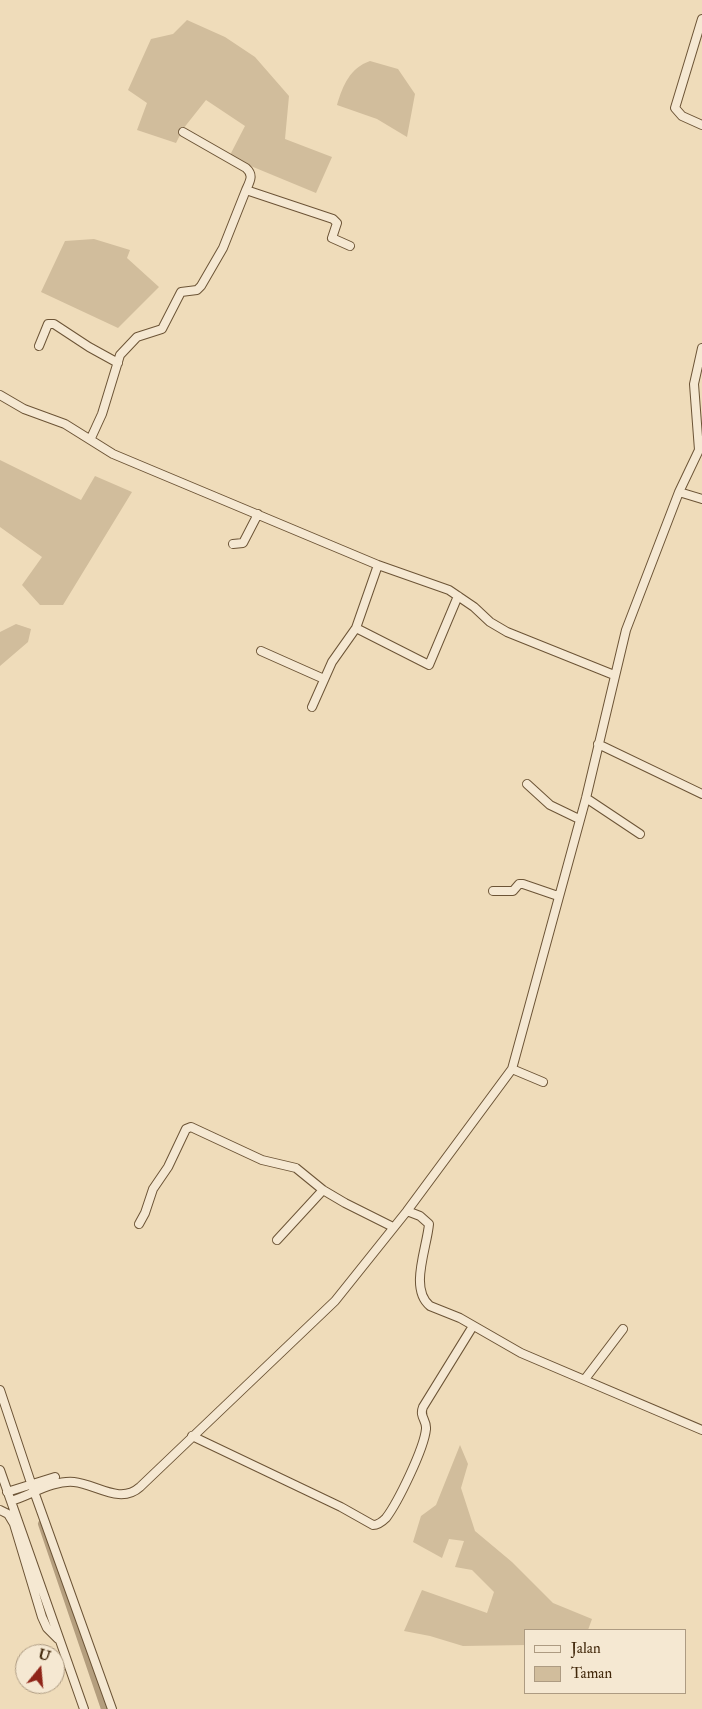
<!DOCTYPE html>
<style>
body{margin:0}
#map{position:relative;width:702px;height:1709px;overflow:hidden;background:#efdcba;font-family:"IM FELL Double Pica",serif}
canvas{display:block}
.legend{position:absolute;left:524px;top:1629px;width:162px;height:65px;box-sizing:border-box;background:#f5e8d2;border:1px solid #ad9b82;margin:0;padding:6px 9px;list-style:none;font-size:15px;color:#41270a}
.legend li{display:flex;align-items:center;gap:10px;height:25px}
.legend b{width:25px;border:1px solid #ad9b82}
.north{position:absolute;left:15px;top:1644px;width:50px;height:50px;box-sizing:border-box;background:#f5e8d2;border:1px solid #ad9b82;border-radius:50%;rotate:17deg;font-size:14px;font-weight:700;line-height:20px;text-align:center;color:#41270a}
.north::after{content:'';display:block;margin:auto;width:18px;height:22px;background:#8f2418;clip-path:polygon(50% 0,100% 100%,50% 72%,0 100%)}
</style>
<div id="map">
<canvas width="702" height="1709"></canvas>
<ul class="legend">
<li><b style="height:6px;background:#f5e8d2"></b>Jalan</li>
<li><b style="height:14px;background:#d1bd9c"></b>Taman</li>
</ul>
<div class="north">U</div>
</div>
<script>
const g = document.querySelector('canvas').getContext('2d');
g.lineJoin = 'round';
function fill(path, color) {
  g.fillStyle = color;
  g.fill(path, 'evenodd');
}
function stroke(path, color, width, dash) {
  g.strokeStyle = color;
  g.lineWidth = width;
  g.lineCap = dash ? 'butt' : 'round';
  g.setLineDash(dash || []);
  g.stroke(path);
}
const green = new Path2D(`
 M187 20 225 37 255 57 289 96 285 139 332 157 316 193 229 157 245 126 206 100 183 129 176 143 137 130 147 103 128 90 151 39 173 34Z
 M370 61 398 69 415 94 407 137 377 119 337 105C343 85 350 68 370 61Z
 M94 239 130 250 127 258 159 287 118 328 41 292 65 241Z
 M0 460 81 500 95 476 132 492 63 605H40L22 585 42 557 0 527Z
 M16 624 31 629 28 642 0 666V632Z
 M460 1445 468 1464 461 1488 475 1531 512 1562 553 1603 592 1619 588 1630H526V1645L463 1646 430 1636 404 1631 422 1590 487 1613 494 1592 472 1570 455 1567 464 1541 449 1539 442 1558 413 1542 421 1516 436 1505Z`);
const canal = new Path2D(`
 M42 1524 105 1709`);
const minor = new Path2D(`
 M702 19 675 108 682 116 702 125
 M183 132 246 168C254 175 250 181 246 190
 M39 346 48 324H54L89 347 118 363
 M0 395 24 409 65 424 113 454 378 565 449 590 474 607 490 622 507 632 614 675
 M91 438 102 414 120 355 137 337 162 329 181 292 197 290 201 286 223 248 246 190 333 219 337 223 332 238 350 246
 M679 492 702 499
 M233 544 243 543 258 514
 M356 628 429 665 458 596
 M261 651 324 679
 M312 707 332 662 356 628 378 565
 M598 744 702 794
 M527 784 550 805 579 819
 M586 798 640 834
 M493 891H513L519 884H523L558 896
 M512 1069 543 1082
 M407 1211 420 1216 429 1224C427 1248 409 1289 430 1306L460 1318 521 1353 702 1430
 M139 1224 145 1213 153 1189 168 1167 186 1129 191 1127 262 1160 296 1168 323 1190 345 1203 393 1227
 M277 1240 323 1190
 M585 1379 623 1329
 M0 1390 31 1483 112 1709
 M192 1436 341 1507 373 1525C378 1525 382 1522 386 1518 398 1502 424 1449 426 1429 427 1420 419 1417 423 1407L473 1326
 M0 1470 84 1709
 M7 1492 55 1477
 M11 1501C31 1495 53 1480 74 1482 96 1484 120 1505 140 1487L335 1301 407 1211 512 1069 586 798 626 630 679 492 699 450 694 384 702 348
 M0 1510 8 1514 14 1524 42 1617 47 1628 58 1639`);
fill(green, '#d1bd9c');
stroke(canal, '#b49e7e', 8);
stroke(minor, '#6c5436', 10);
stroke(minor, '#f5e8d2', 8);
</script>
